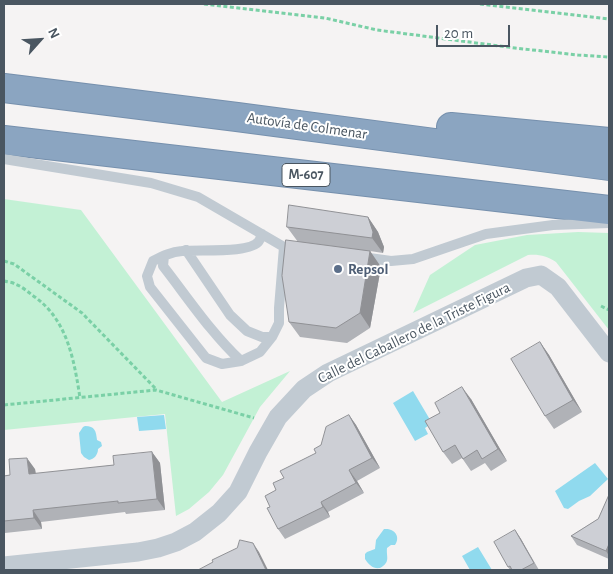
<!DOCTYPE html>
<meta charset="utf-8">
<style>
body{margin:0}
#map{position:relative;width:613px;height:574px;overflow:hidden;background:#f5f3f3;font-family:"Alegreya Sans",sans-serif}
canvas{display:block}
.frame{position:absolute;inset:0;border:5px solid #4a5661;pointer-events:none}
.north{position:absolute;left:15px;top:15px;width:50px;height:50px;-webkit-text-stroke:4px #fff;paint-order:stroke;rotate:64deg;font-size:14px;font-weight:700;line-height:20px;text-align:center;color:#4a5661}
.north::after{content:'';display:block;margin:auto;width:18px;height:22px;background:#4a5661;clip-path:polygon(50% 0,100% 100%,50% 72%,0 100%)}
.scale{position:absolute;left:436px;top:25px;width:74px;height:22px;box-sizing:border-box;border:2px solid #4a5661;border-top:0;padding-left:6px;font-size:15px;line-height:18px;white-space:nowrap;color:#4a5661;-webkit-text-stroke:4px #fff;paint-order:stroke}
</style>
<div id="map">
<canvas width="613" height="574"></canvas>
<div class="frame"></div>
<div class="north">N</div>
<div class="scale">20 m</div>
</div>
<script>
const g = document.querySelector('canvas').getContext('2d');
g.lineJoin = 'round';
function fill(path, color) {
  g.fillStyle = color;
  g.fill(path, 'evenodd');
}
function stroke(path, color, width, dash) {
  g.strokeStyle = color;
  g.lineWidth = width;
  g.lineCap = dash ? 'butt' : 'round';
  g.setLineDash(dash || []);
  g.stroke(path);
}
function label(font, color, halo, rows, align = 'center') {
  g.font = font + ' "Alegreya Sans",sans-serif';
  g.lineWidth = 4;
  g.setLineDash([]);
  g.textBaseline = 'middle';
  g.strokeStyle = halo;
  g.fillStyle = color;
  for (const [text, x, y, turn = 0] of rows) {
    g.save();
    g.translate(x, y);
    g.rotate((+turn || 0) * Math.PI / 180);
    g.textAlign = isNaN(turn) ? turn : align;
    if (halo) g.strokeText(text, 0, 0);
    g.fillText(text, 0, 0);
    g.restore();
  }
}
const green = new Path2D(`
 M4 199 81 210 222 402 290 371 260 407 223 475 209 492 189 509 176 516 165 414 4 430Z
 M578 232 609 233V330L556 262C547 256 539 254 528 255L413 313 430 275 475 245 527 235Z`);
const water = new Path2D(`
 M413 391 432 423 425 428 428 434 415 441 393 403Z
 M164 415 166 429 139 431 137 417Z
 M85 426C95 426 96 431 97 440L101 442 102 446 98 449C98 455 94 459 89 460L84 457 81 453 79 433 83 427Z
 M595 463 608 479 590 496 579 501 568 509 564 508 555 491Z
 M384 529C394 528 401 536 395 545H391L387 548C386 557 391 562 380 568 373 569 369 565 365 559V554L367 552 375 549 376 540Z
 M478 547 492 570H470L462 556Z`);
const path = new Path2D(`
 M204 4 325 18 377 30 515 48 578 55 609 57
 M480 4 609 19
 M4 261 14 264 82 313 156 389
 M4 281C7 282 12 282 15 284 21 286 27 291 32 295 67 318 74 359 80 398
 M601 306 609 310
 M4 405 156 390 254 418`);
const lane = new Path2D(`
 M4 159 151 183 198 197 284 247 298 249
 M262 234C261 235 260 240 259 241 250 254 199 249 182 251 171 252 163 256 153 261L147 276 150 287 206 358 222 364 241 361 260 352 272 337 279 323V308L284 247
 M186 250 230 315 247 331 262 337H272
 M164 256 163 266C188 298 211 333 241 361
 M362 257 391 261 413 259 486 234 553 225 609 223`);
const street = new Path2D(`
 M4 566 138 552 158 548 176 542 195 532 219 513 238 492 258 452 278 417 304 389 328 373 526 278 541 275 558 287 609 353`);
const highway = new Path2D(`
 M4 88 237 117 609 166
 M451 127 609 142
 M4 140 609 210`);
const wall = new Path2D(`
 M368 217 378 232 384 247 383 253 370 251 381 267 370 328 347 343 300 337 289 322 298 242 287 227Z
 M540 342 549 355 582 412 554 429 545 416Z
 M471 399 507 461 491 471 485 463 471 471 462 458 452 464 443 452Z
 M349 415 356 425 380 468 357 481 364 493 328 512 330 517 285 539 278 529 270 507 276 490 284 478 316 453 321 445Z
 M152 452 160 463 165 510 126 514 125 512 41 522 42 529 5 533 4 531V476L10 475 35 469 36 474 114 465Z
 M609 495V559L577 545 571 536 598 519Z
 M515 530 521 539 539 570H510L508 567Z`);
const shadedWall = new Path2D(`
 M368 217 378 232 384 247 383 253 372 238Z
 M370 251 381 267 370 328 360 313Z
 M540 342 549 355 582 412 573 400Z
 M462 387 471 399 507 461 498 449Z
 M349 415 356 425 380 468 372 458Z
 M152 452 160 463 165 510 157 499Z
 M27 458 35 469 37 485 29 474Z
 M349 470 357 481 364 493 356 483Z
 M321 502 328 512 330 517 323 507Z
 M33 510 41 522 42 529 34 518Z
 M515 530 521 539 538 570 534 563Z
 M253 543 259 552 268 570H266Z
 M609 544V556L606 551Z`);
const building = new Path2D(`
 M289 205 368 217 373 232 372 238 287 227Z
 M286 240 370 251 360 313 336 328 289 322 282 276Z
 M540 342 573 400 545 416 511 359Z
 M462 387 498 449 482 459 477 450 463 459 455 445 443 452 425 421 440 413 435 403Z
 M349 415 372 458 349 470 356 483 321 502 323 507 278 529 267 508 270 507 265 496 276 490 273 483 284 478 280 471 316 453 314 449 321 445 326 427Z
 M152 452 157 499 118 503V501L33 510 34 518 4 521V476L10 475 9 459 27 458 29 474 114 465 113 456Z
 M609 495V544L606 551 571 536 598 519Z
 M515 530 534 563 521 570H512L510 566 508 567 494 542Z
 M240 540 253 543 266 570H198L213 562 212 560 237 548Z`);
const markers = [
 [338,269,5,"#5c6f8a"]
];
const shields = [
 [306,175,48]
];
const shieldNames = [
 ["M-607",306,175]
];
const streetNames = [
 ["Autovía de Colmenar",307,126,8],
 ["Calle del Caballero de la Triste Figura",414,333,-26]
];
const serviceNames = [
 ["Repsol",348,269]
];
fill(green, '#c3f1d5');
fill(water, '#90daee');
stroke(highway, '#7690ad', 30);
stroke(path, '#7ad0a6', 3, [4, 2.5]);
stroke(lane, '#c1cad2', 10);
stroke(street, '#c1cad2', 19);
stroke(highway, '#8ba5c1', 28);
fill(wall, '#b0b2b7');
fill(shadedWall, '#909195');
fill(building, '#cdcfd5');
stroke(building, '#909195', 1);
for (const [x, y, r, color] of markers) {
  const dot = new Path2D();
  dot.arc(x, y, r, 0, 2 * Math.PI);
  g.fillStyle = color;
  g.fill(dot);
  stroke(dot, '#fff', 2);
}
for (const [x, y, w] of shields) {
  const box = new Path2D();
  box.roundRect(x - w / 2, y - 11.5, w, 23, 4);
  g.fillStyle = '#fff';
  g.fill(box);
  stroke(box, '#4a5661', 1);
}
label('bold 14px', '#4a5661', null, shieldNames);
label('15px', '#4a5661', '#fff', streetNames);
label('bold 15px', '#4e5e75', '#fff', serviceNames, 'left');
</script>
